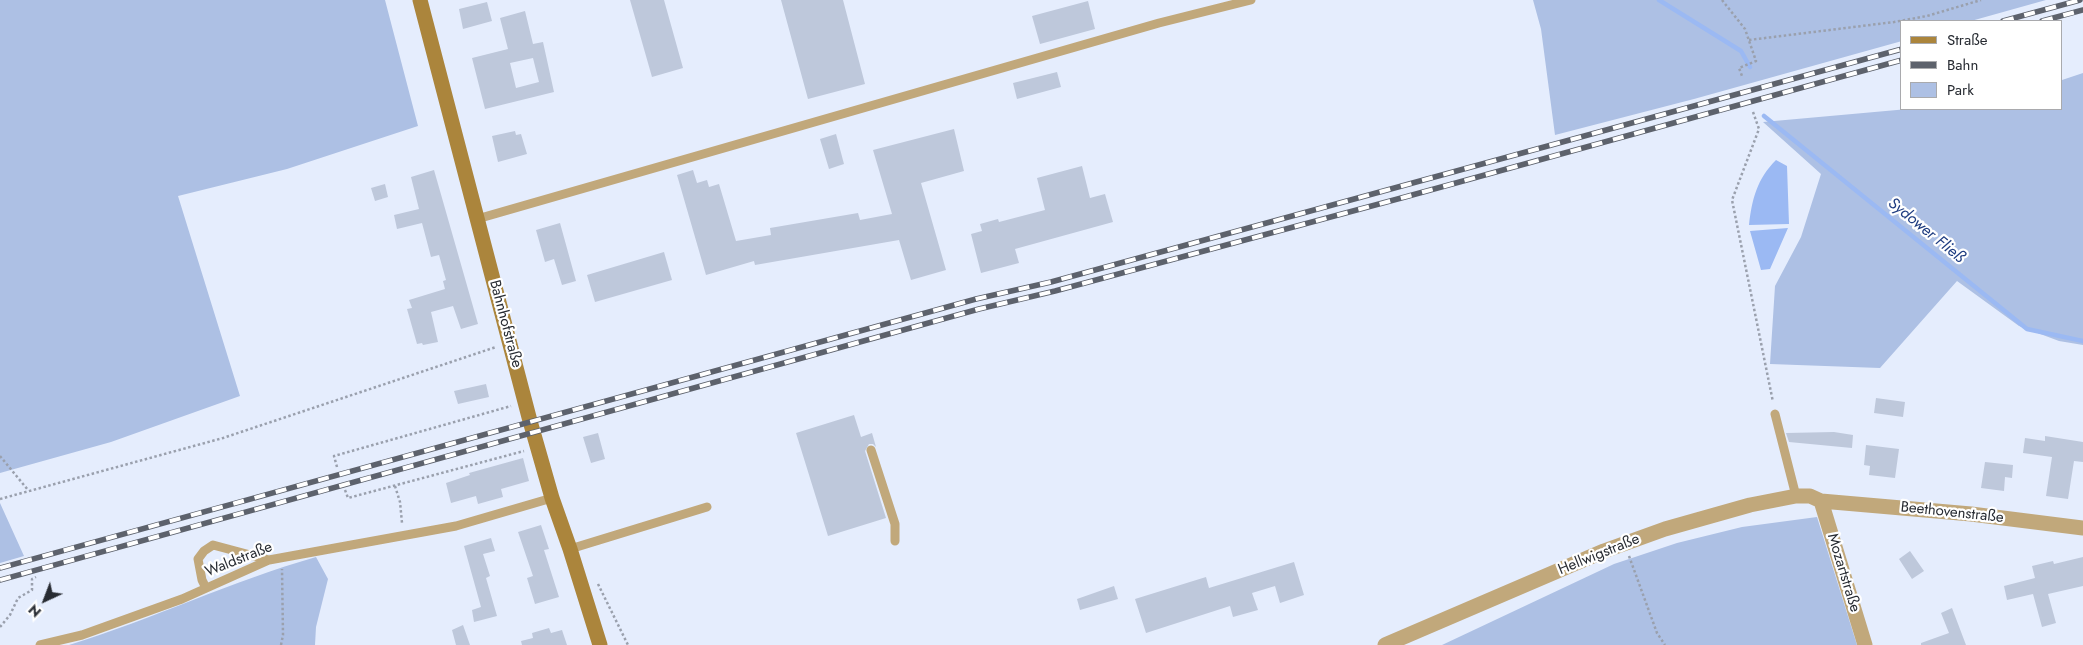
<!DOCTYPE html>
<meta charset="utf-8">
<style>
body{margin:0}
#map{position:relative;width:2083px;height:645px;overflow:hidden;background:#e5edfd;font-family:Jost,sans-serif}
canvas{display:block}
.legend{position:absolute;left:1900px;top:20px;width:162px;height:90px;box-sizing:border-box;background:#fff;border:1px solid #a9aaad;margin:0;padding:6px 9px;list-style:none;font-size:15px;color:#272b32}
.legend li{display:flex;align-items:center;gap:10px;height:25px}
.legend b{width:25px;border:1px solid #a9aaad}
.north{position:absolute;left:20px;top:575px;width:50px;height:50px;-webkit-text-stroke:4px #fff;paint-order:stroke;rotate:223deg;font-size:14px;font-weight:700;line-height:20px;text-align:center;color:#272b32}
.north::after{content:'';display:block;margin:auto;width:18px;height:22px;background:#272b32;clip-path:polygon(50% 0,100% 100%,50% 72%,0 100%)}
</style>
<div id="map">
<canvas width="2083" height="645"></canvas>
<ul class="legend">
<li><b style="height:6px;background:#ab853c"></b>Straße</li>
<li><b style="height:6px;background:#5d626c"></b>Bahn</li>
<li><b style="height:14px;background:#adc0e4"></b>Park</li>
</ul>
<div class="north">N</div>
</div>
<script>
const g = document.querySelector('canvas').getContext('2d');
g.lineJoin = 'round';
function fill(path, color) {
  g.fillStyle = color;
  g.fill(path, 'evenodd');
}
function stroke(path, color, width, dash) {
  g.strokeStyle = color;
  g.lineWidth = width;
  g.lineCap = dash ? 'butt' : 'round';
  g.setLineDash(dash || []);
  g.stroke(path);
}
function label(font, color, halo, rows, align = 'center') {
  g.font = font + ' Jost,sans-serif';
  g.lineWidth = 4.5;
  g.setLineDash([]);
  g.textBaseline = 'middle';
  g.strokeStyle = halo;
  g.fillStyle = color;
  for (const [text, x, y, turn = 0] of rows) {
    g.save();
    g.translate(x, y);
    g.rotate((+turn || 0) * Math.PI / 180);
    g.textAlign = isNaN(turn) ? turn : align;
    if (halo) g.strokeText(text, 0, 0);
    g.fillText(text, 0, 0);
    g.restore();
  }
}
const green = new Path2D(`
 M0 0H385L418 126 287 169 178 196 240 396 111 442 0 473Z
 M1533 0H2046L1971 21H1902V41L1694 99 1555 135 1541 29Z
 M2083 73V345L2059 341 2019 326 1957 281 1880 368 1770 364 1775 286 1801 237 1821 174 1763 122 1908 109H2062V80Z
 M0 503 24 556 0 563Z
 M1817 517 1857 645H1442L1614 564 1677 543 1742 527Z
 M316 557 328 579 316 627 315 645H69C153 619 232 581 316 557Z`);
const water = new Path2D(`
 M1776 160 1787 166 1789 224 1749 225C1752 199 1757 179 1776 160Z
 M1788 228 1770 269 1761 270 1750 231Z`);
const stream = new Path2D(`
 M1659 0 1741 51 1750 67
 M1764 116 2027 329 2083 341`);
const building = new Path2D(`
 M630 0H664L683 68 652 77Z
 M781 0H843L865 84 808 99Z
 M1088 1 1095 29 1040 44 1032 16Z
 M487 2 492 21 463 29 459 9Z
 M525 11 533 44 543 42 554 92 485 109 472 58 508 49 500 18ZM533 58 539 82 516 88 510 63Z
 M1057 72 1061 87 1017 99 1013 83Z
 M954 129 964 171 921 183 946 270 911 280 899 240 755 265 754 261 706 275 677 175 693 170 697 183 707 180 709 187 719 184 736 241 771 235 770 228 858 213 860 220 892 214 873 150Z
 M515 131 516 135 521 134 527 154 498 162 492 136Z
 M836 134 844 164 829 169 820 139Z
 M1082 166 1090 198 1105 194 1113 222 1015 249 1019 263 981 273 971 234 982 231 980 224 998 219 999 222 1045 210 1037 178Z
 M434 170 478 324 461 329 453 306 431 312 438 342 423 345 422 343 417 344 407 309 412 308 409 300 445 289 443 281 446 280 439 255 431 257 422 223 397 229 394 215 419 209 411 177Z
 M385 184 388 197 375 201 371 188Z
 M560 223 576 281 562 285 554 259 545 262 536 230Z
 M664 252 672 280 595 302 587 275Z
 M486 384 489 397 458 404 454 391Z
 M1876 398 1905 402 1903 417 1874 413Z
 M854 415 861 437 872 433 876 447 873 444H869L865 451 886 518 828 536 796 433Z
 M1834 432 1853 435 1852 448 1789 442 1786 433Z
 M598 433 605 459 591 463 583 437Z
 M2045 436 2083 442V462L2074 461 2068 499 2046 496 2052 457 2023 453 2025 438 2045 441Z
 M1866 445 1899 449 1895 478 1869 475 1870 466 1864 465Z
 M523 458 529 481 501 489 503 497 478 504 476 496 451 503 446 483 470 475 469 473Z
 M1985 462 2013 465 2012 478 2005 477 2004 491 1981 488Z
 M541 525 549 549 544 550 559 597 535 604 527 578 533 576 518 532Z
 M491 538 495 551 483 554 490 576 486 578 497 616 474 622 472 610 481 607 464 546Z
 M1910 551 1924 571 1912 579 1899 559Z
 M2083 557V586L2048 594 2056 623 2042 627 2033 594 2007 600 2004 586 2035 578 2032 566 2053 561 2054 564Z
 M1294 562 1304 595 1280 603 1275 586 1252 593 1258 610 1233 617 1230 606 1146 633 1135 599 1206 577 1209 588Z
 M1114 586 1118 599 1080 610 1077 599Z
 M1952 608 1966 645H1921V643L1949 633 1941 613Z
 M463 625 470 645H456L452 630Z
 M549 628 551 633 562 630 567 645H522L521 641 533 638 532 633Z`);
const path = new Path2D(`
 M1722 0 1745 29 1756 61 1739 68 1742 76
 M1749 40 1894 22 1927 16 1981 0
 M1753 112 1759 129 1732 200 1773 402
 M0 456 28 490
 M337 467 334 456 511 406
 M395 486 400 502 402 523
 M345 490 348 498 524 451
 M0 499 223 438 496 347
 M1629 556 1657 633 1665 645
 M598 584 628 645
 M0 627 10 615 18 598 32 590V579L36 577
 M281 645 283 635 282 569`);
const lane = new Path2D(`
 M477 219 1159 23 1251 0
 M1775 414 1796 496
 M871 450 895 524V541
 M570 549 707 507
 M206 588 202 580 198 559 204 551 213 545 269 560
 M40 645 82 635 182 599 269 560 456 526 552 498`);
const street = new Path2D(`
 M1821 501 1865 645
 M1385 645 1604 551 1665 529 1750 505 1796 496H1810L1821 501 1971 514 2083 528`);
const secondary = new Path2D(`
 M420 0 530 421 552 498 570 549 600 645`);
const rail = new Path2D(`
 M2003 21 2080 0
 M2042 21 2083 10
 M0 568 976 299 1051 282 1902 49
 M0 580 979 309 1055 291 1405 197 1902 60`);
const streetNames = [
 ["Bahnhofstraße",505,324,75],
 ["Beethovenstraße",1952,513,6],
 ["Hellwigstraße",1599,555,-22],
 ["Waldstraße",239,560,-22],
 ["Mozartstraße",1843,573,73]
];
const waterNames = [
 ["Sydower Fließ",1926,231,39]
];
fill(green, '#adc0e4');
fill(water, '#9bb9f3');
stroke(stream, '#9bb9f3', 4.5);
fill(building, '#bec8db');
stroke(path, '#9aa0ad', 2.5, [2.5, 2.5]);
stroke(lane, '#c1a87b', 9);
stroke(street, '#c1a87b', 15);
stroke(secondary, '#ab853c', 15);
stroke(rail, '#5d626c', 5.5);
stroke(rail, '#fff', 4, [11]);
label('15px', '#272b32', '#fff', streetNames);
label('italic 16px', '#1e3c80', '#fff', waterNames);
</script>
